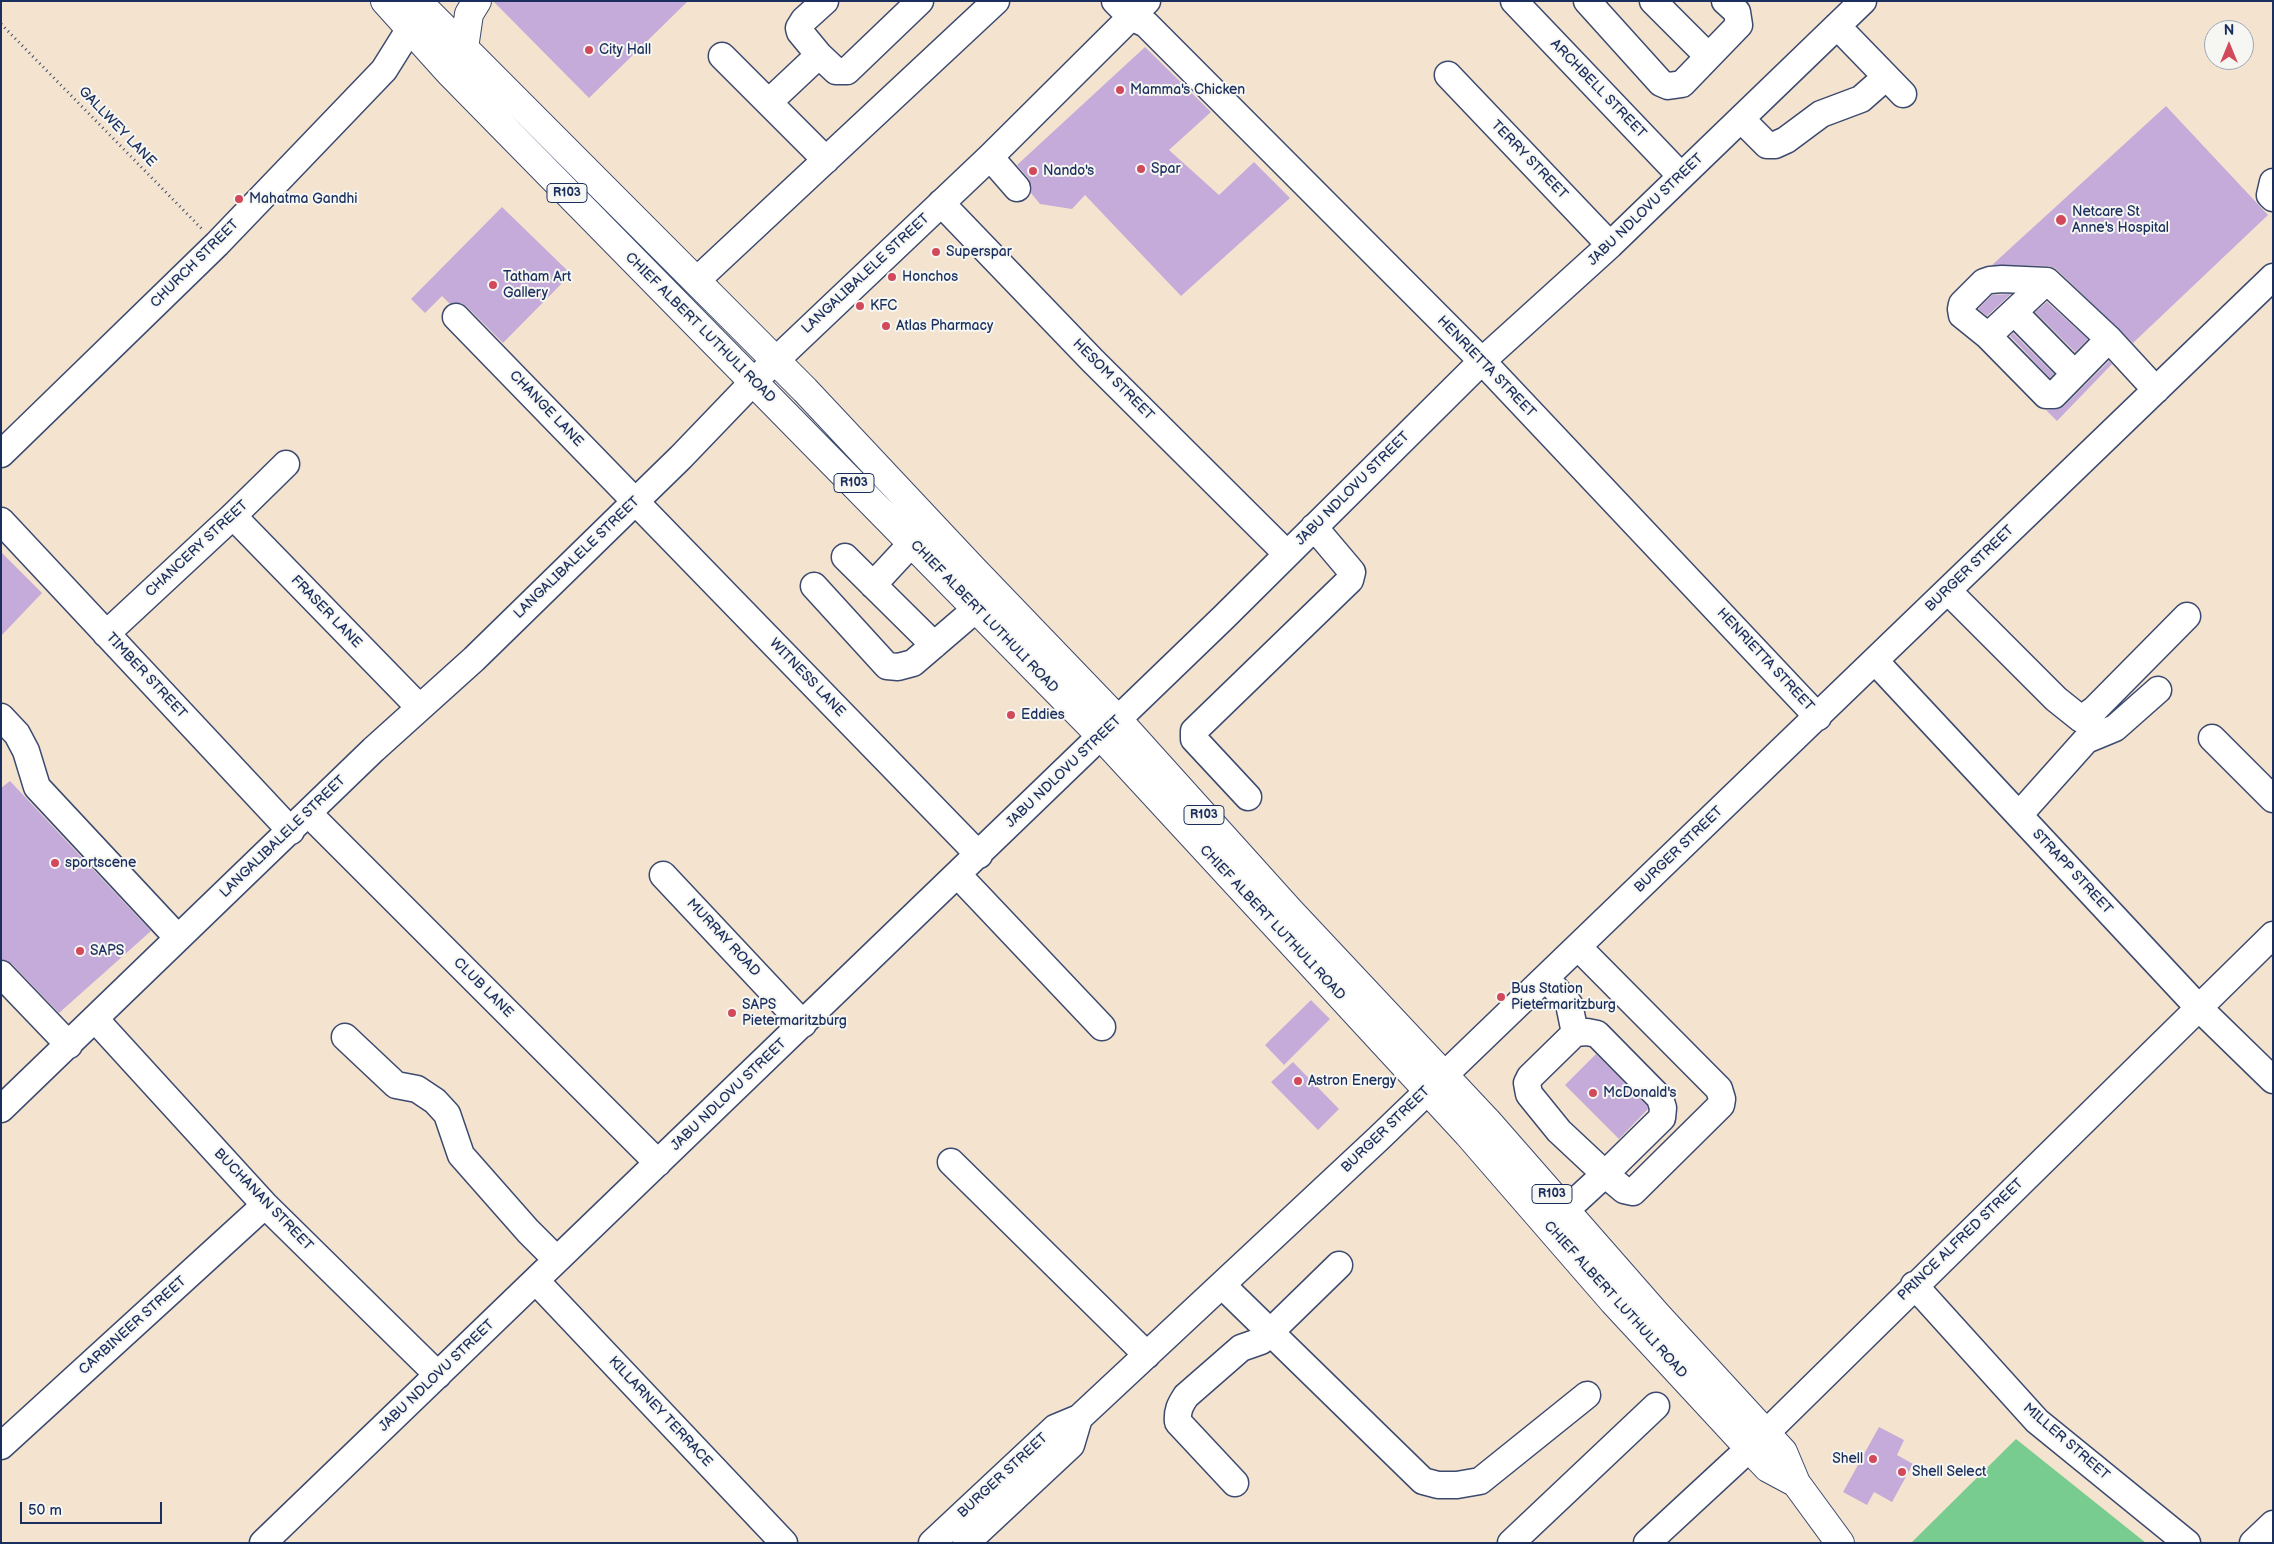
<!DOCTYPE html>
<style>
body{margin:0}
#map{position:relative;width:2274px;height:1544px;overflow:hidden;background:#f4e4cf;font-family:"Balsamiq Sans",sans-serif}
canvas{display:block}
.frame{position:absolute;inset:0;border:2px solid #1b2f5e;pointer-events:none}
.north{position:absolute;left:2204px;top:20px;width:50px;height:50px;box-sizing:border-box;background:#f6f6f2;border:1px solid #9ea6b7;border-radius:50%;rotate:0deg;font-size:14px;font-weight:700;line-height:20px;text-align:center;color:#1b2f5e}
.north::after{content:'';display:block;margin:auto;width:18px;height:22px;background:#d1495b;clip-path:polygon(50% 0,100% 100%,50% 72%,0 100%)}
.scale{position:absolute;left:20px;top:1502px;width:142px;height:22px;box-sizing:border-box;border:2px solid #1b2f5e;border-top:0;padding-left:6px;font-size:15px;line-height:18px;white-space:nowrap;color:#1b2f5e;-webkit-text-stroke:4px #f6f6f2;paint-order:stroke}
</style>
<div id="map">
<canvas width="2274" height="1544"></canvas>
<div class="frame"></div>
<div class="north">N</div>
<div class="scale">50 m</div>
</div>
<script>
const g = document.querySelector('canvas').getContext('2d');
g.lineJoin = 'round';
function fill(path, color) {
  g.fillStyle = color;
  g.fill(path, 'evenodd');
}
function stroke(path, color, width, dash) {
  g.strokeStyle = color;
  g.lineWidth = width;
  g.lineCap = dash ? 'butt' : 'round';
  g.setLineDash(dash || []);
  g.stroke(path);
}
function label(font, color, halo, rows, align = 'center') {
  g.font = font + ' "Balsamiq Sans",sans-serif';
  g.lineWidth = 4;
  g.setLineDash([]);
  g.textBaseline = 'middle';
  g.strokeStyle = halo;
  g.fillStyle = color;
  for (const [text, x, y, turn = 0] of rows) {
    g.save();
    g.translate(x, y);
    g.rotate((+turn || 0) * Math.PI / 180);
    g.textAlign = isNaN(turn) ? turn : align;
    if (halo) g.strokeText(text, 0, 0);
    g.fillText(text, 0, 0);
    g.restore();
  }
}
const green = new Path2D(`
 M2016 1439 2146 1543H1911Z`);
const building = new Path2D(`
 M493 1H688L589 98Z
 M1145 47 1211 112 1169 150 1219 195 1254 162 1290 198 1181 296 1085 195 1072 209 1040 204 1031 193 1032 186 1029 179 1017 165Z
 M2166 106 2268 215 2133 343 2055 268 2048 266 1992 265Z
 M502 207 571 274 503 343 467 307 461 303 450 304 442 296 425 313 411 299Z
 M2011 294 1987 316 1978 309 1992 295Z
 M2047 302 2088 339 2075 352 2035 312Z
 M2013 333 2054 374 2050 378 2010 336Z
 M2109 361 2112 364 2057 421 2046 410 2059 409 2064 406Z
 M1 552 42 593 1 636Z
 M10 781 151 931 59 1013 12 964 1 959V788Z
 M1311 1000 1330 1019 1284 1065 1265 1045Z
 M1596 1054 1647 1106 1648 1109 1619 1139 1565 1085Z
 M1293 1062 1339 1109 1318 1130 1271 1082Z
 M1879 1427 1904 1440 1897 1455 1913 1464 1892 1502 1874 1492 1867 1505 1843 1492Z`);
const path = new Path2D(`
 M1 24 202 229`);
const minor = new Path2D(`
 M1115 1 1131 17 1146 24 1482 361 1818 717
 M1514 1 1681 176
 M1587 1 1661 83 1668 86 1682 84 1739 25 1737 12 1725 1
 M1653 1 1708 56
 M1837 26 1903 94
 M819 55 836 71H847L920 1
 M722 56 826 160
 M1448 75 1610 245
 M769 102 819 55 800 32 799 28 804 20 825 1
 M1741 119 1767 145H1775L1786 140 1821 114 1861 99 1886 77
 M990 157 1017 188
 M2273 182 2270 195 2273 198
 M941 203 1092 360 1287 554
 M696 281 996 1
 M2014 312 2074 373
 M456 317 979 855
 M1988 336 1962 315 1961 309 1962 304 1984 282 1990 280 2002 279 2047 281
 M2109 339 2054 395H2046L1988 336 2047 281 2109 339 2156 390
 M1 454 217 244 384 70 409 30
 M233 516 419 707
 M1 521 291 831
 M845 557 934 645
 M873 585 912 543
 M814 586 887 666 898 667 913 663 976 609
 M1948 591 2056 699 2081 719 2095 709 2187 616
 M106 634 233 516 286 464
 M1875 661 2198 1007 2273 1080
 M1 717 17 734 26 751 37 787 178 938
 M2212 738 2273 799
 M1248 797 1194 739V731L1350 580 1352 572 1314 527
 M309 814 658 1163
 M2019 815 2086 740 2115 728 2158 690
 M663 875 803 1024
 M958 875 1102 1027
 M1 974 69 1045
 M1546 978 1569 1004 1575 1033
 M95 1019 265 1205 438 1375
 M1587 1032 1597 1034 1660 1098 1663 1108 1662 1118 1605 1174 1559 1131 1529 1094 1527 1083 1530 1077 1575 1033Z
 M345 1037 396 1085 417 1089 435 1101 447 1114 461 1155 528 1231 556 1259
 M1 1109 373 750 474 659 681 457 754 381 990 157 1147 1
 M951 1162 1147 1355
 M1566 1210 1605 1174 1624 1190 1633 1192 1721 1105 1722 1099 1719 1089 1578 947
 M536 1281 784 1543
 M1222 1285 1423 1481 1438 1485H1457L1480 1481 1587 1395
 M1914 1285 2037 1421 2187 1543
 M1 1446 265 1205
 M1235 1483 1178 1422C1177 1411 1180 1405 1186 1396L1241 1348 1261 1341 1339 1265
 M263 1543 1224 617 1482 361 1610 245 1863 1
 M932 1543 1055 1428 1079 1418 1379 1138 2273 277
 M966 1543 1071 1445 1079 1418
 M1511 1543 1656 1406
 M1647 1543 1767 1432 2273 935
 M2253 1543 2273 1524`);
const major = new Path2D(`
 M385 1 449 72 1101 736 1468 1134 1613 1301 1749 1448 1768 1468 1796 1483
 M417 1 805 390 972 568 1118 720 1289 910 1487 1121 1657 1315 1783 1452 1796 1483 1840 1543
 M464 48 469 14 477 1`);
const markers = [
 [589,50,5,"#d1495b"],
 [1120,90,5,"#d1495b"],
 [1141,169,5,"#d1495b"],
 [1033,171,5,"#d1495b"],
 [239,199,5,"#d1495b"],
 [2061,220,6,"#d1495b"],
 [936,252,5,"#d1495b"],
 [892,277,5,"#d1495b"],
 [493,285,5,"#d1495b"],
 [860,306,5,"#d1495b"],
 [886,326,5,"#d1495b"],
 [1011,715,5,"#d1495b"],
 [55,863,5,"#d1495b"],
 [80,951,5,"#d1495b"],
 [1501,997,5,"#d1495b"],
 [732,1013,5,"#d1495b"],
 [1298,1081,5,"#d1495b"],
 [1593,1093,5,"#d1495b"],
 [1873,1459,5,"#d1495b"],
 [1902,1472,5,"#d1495b"]
];
const shields = [
 [567,193,40],
 [854,483,40],
 [1204,815,40],
 [1552,1194,40]
];
const shieldNames = [
 ["R103",567,193],
 ["R103",854,483],
 ["R103",1204,815],
 ["R103",1552,1194]
];
const poiNames = [
 ["City Hall",599,50],
 ["Mamma's Chicken",1130,90],
 ["Spar",1151,169],
 ["Nando's",1043,171],
 ["Mahatma Gandhi",249,199],
 ["Netcare St",2072,212],
 ["Anne's Hospital",2072,228],
 ["Superspar",946,252],
 ["Tatham Art",503,277],
 ["Gallery",503,293],
 ["Honchos",902,277],
 ["KFC",870,306],
 ["Atlas Pharmacy",896,326],
 ["Eddies",1021,715],
 ["sportscene",65,863],
 ["SAPS",90,951],
 ["Bus Station",1511,989],
 ["Pietermaritzburg",1511,1005],
 ["SAPS",742,1005],
 ["Pietermaritzburg",742,1021],
 ["Astron Energy",1308,1081],
 ["McDonald's",1603,1093],
 ["Shell",1863,1459,"right"],
 ["Shell Select",1912,1472]
];
const streetNames = [
 ["ARCHBELL STREET",1598,89,46],
 ["GALLWEY LANE",117,127,46],
 ["TERRY STREET",1529,160,46],
 ["JABU NDLOVU STREET",1646,210,-44],
 ["CHURCH STREET",195,264,-45],
 ["LANGALIBALELE STREET",866,274,-43],
 ["CHIEF ALBERT LUTHULI ROAD",700,328,45],
 ["HENRIETTA STREET",1486,367,46],
 ["HESOM STREET",1113,380,45],
 ["CHANGE LANE",546,409,46],
 ["JABU NDLOVU STREET",1353,489,-45],
 ["CHANCERY STREET",197,549,-43],
 ["LANGALIBALELE STREET",577,558,-44],
 ["BURGER STREET",1970,569,-44],
 ["FRASER LANE",326,612,46],
 ["CHIEF ALBERT LUTHULI ROAD",984,617,46],
 ["HENRIETTA STREET",1765,660,47],
 ["TIMBER STREET",146,676,47],
 ["WITNESS LANE",807,678,46],
 ["JABU NDLOVU STREET",1064,772,-44],
 ["LANGALIBALELE STREET",283,837,-44],
 ["BURGER STREET",1679,850,-44],
 ["STRAPP STREET",2072,872,47],
 ["CHIEF ALBERT LUTHULI ROAD",1272,923,47],
 ["MURRAY ROAD",723,938,47],
 ["CLUB LANE",483,988,45],
 ["JABU NDLOVU STREET",729,1095,-44],
 ["BURGER STREET",1386,1130,-44],
 ["BUCHANAN STREET",263,1200,46],
 ["PRINCE ALFRED STREET",1961,1240,-44],
 ["CHIEF ALBERT LUTHULI ROAD",1615,1300,48],
 ["CARBINEER STREET",133,1326,-42],
 ["JABU NDLOVU STREET",437,1376,-44],
 ["KILLARNEY TERRACE",660,1412,47],
 ["MILLER STREET",2066,1442,41],
 ["BURGER STREET",1003,1476,-43]
];
fill(green, '#78cc8f');
fill(building, '#c5abd9');
stroke(minor, '#3c4a6f', 29);
stroke(major, '#3c4a6f', 30);
stroke(path, '#3c4a6f', 3, [1, 4]);
stroke(minor, '#fff', 26);
stroke(major, '#fff', 28);
for (const [x, y, r, color] of markers) {
  const dot = new Path2D();
  dot.arc(x, y, r, 0, 2 * Math.PI);
  g.fillStyle = color;
  g.fill(dot);
  stroke(dot, '#f6f6f2', 2);
}
for (const [x, y, w] of shields) {
  const box = new Path2D();
  box.roundRect(x - w / 2, y - 9.5, w, 19, 4);
  g.fillStyle = '#f6f6f2';
  g.fill(box);
  stroke(box, '#1b2f5e', 1);
}
label('bold 12px', '#1b2f5e', null, shieldNames);
label('14px', '#1b2f5e', '#f6f6f2', poiNames, 'left');
label('14px', '#1b2f5e', '#f6f6f2', streetNames);
</script>
